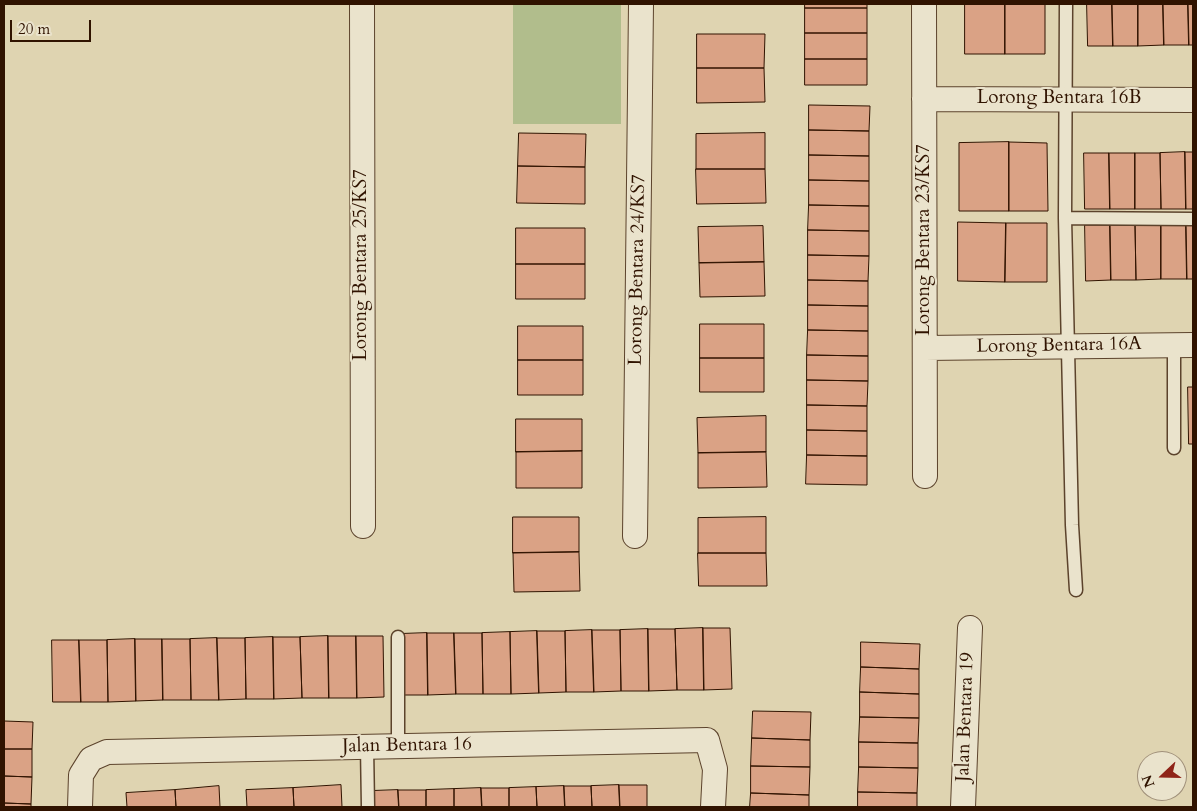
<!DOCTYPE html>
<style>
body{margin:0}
#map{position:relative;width:1197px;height:811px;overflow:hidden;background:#dfd4b1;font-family:Cardo,serif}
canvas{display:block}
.frame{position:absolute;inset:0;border:5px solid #301300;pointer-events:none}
.north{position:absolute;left:1137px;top:751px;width:50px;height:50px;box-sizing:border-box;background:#eae3cc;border:1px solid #a0907a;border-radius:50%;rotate:249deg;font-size:14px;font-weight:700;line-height:20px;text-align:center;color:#301300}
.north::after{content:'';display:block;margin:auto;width:18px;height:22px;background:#8f2418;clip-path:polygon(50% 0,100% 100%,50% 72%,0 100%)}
.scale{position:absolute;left:10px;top:20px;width:81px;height:22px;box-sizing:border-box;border:2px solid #301300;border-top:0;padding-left:6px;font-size:15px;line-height:18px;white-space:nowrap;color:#301300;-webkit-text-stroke:4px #eae3cc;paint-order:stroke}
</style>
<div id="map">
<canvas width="1197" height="811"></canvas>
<div class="frame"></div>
<div class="north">N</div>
<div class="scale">20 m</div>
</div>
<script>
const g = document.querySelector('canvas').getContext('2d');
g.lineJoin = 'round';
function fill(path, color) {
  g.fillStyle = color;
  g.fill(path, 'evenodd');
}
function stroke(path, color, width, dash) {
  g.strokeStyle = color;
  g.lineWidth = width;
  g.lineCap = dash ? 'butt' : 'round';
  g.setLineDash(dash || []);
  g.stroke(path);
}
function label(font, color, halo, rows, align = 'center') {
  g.font = font + ' Cardo,serif';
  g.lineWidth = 4;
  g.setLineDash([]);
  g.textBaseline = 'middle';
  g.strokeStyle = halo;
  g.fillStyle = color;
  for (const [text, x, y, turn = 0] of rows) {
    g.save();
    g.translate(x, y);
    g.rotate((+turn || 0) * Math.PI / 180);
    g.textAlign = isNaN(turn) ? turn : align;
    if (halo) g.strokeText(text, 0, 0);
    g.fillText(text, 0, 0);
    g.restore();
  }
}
const green = new Path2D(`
 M513 4H621V124H513Z`);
const building = new Path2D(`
 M805 4H867V8H805Z
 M965 4H1005V54H965Z
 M1005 4H1045V54H1005Z
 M1087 4H1112L1113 46H1088Z
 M1112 4H1138V46H1113Z
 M1138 4H1163L1164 45 1138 46Z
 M1163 4H1188L1189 45H1164Z
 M1188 4H1193V45H1189Z
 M805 8H867V33H805Z
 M805 33H867V59H805Z
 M697 34H765L764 68H697Z
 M805 59H867V85H805Z
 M697 68H764L765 102 697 103Z
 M809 105 870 106 869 131 809 130Z
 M809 130 869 131V156L809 155Z
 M519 133 586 134 585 167 518 166Z
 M765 133V169H696V134Z
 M1009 142 1047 143 1048 211H1009Z
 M1009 142V211H959V143Z
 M1185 152 1186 209H1161L1160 153Z
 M1185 152H1193V209H1186Z
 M1084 153H1109L1110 209H1085Z
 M1109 153H1135V209H1110Z
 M1135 153H1160L1161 209H1135Z
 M809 155 869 156V181L809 180Z
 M518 166 585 167V204L517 203Z
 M696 169H765L766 203 697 204Z
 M809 180 869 181V206L809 205Z
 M809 205 869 206V231L808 230Z
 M958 222 1006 223 1005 282 958 281Z
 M1006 223H1047V282H1005Z
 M1161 224H1186L1187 279H1161Z
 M1161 224V279L1136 280 1135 225Z
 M1186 224H1193V279H1187Z
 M1085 225H1110L1111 280 1086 281Z
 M1110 225H1135L1136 280H1111Z
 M763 226 764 262 699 263 698 227Z
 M516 228H585V264H516Z
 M808 230 869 231V256L808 255Z
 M808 255 869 256 868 281 808 280Z
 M764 262 765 296 700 297 699 263Z
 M516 264H585V299H516Z
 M808 280 868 281V306L808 305Z
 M808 305 868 306V331L808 330Z
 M700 324H764V358H700Z
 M518 326H583V360H518Z
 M808 330 868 331V356L807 355Z
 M807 355 868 356V381L807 380Z
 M700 358H764V392H700Z
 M518 360H583V395H518Z
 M807 380 868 381 867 406 807 405Z
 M1188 387H1193V444H1189Z
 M807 405 867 406V431L807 430Z
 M766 416V452L698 453 697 418Z
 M516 419H582V451L516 452Z
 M807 430 867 431V456L807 455Z
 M582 451V488H516V452Z
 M766 452 767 487 698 488V453Z
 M807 455 867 456V485L806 484Z
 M513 517H579V552L513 553Z
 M766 517V553H698V518Z
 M579 552 580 591 514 592 513 553Z
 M698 553H766L767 586H699Z
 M703 628 704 690H677L675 629Z
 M703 628H730L732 689 704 690Z
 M648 629 649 691H621L620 630Z
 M648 629H675L677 690 649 691Z
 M592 630 594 692H566L565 631Z
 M592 630H620L621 691 594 692Z
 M537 631 539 693 511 694 510 632Z
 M537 631H565L566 692 539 693Z
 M510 632 511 694H483L482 633Z
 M427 633 428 695H401L399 634Z
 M427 633H454L456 694 428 695Z
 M454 633H482L483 694H456Z
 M328 636 329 698H302L300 637Z
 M328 636H356L357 698H329Z
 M356 636H383L384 697 357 698Z
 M273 637 274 699H246L245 638Z
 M273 637H300L302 698 274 699Z
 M217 638 219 700H191L190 639Z
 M217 638H245L246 699 219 700Z
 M135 639 136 701 108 702 107 640Z
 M135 639H162L163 700 136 701Z
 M162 639H190L191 700H163Z
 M52 640H79L81 702H53Z
 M79 640H107L108 702H81Z
 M861 642 920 644 919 669 861 667Z
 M861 667 919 669V694L860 692Z
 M860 692 919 694V718L860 717Z
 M753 711 811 712 810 740 752 738Z
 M860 717 919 718 918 743 859 742Z
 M4 721 33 722 32 749H4Z
 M752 738 810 740V767L751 766Z
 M859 742 918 743V768L859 767Z
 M4 749H32V777L4 776Z
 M751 766 810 767 809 795 751 793Z
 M859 767 918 768 917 793 858 792Z
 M4 776 32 777 31 804 4 803Z
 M341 785 342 807H294L293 788Z
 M619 785 620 807H592L591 786Z
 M619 785H647V807H620Z
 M219 786 220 807H176L175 790Z
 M564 786 565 807H537L536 787Z
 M564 786H591L592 807H565Z
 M536 787 537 807H509V788Z
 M293 788 294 807H247L246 790Z
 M481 788 482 807H454V789Z
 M481 788H509V807H482Z
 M454 789V807H426V790Z
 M175 790 176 807H127L126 793Z
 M398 790 399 807H371V791Z
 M398 790H426V807H399Z
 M858 792 917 793V807H858Z
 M751 793 809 795V807H750Z
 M4 803 31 804V807H4Z`);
const lane = new Path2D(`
 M1066 4 1065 218 1072 525 1076 590
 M1065 218 1193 219
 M1174 448V345
 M398 637V746
 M367 746 368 807`);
const street = new Path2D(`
 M362 4 363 526
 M924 4 925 476
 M924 99 1193 100
 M925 348 1193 345
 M635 536 641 4
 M80 807 81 775 91 759 107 752 707 740 715 769 713 807
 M963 807 970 628`);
const streetNames = [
 ["Lorong Bentara 16B",1059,99],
 ["Lorong Bentara 23/KS7",925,240,-90],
 ["Lorong Bentara 25/KS7",362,265,-90],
 ["Lorong Bentara 24/KS7",638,270,-89],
 ["Lorong Bentara 16A",1059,346,-1],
 ["Jalan Bentara 19",966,717,-88],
 ["Jalan Bentara 16",407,746,-1]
];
fill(green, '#b1bd8c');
fill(building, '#daa285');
stroke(building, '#301300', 1);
stroke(lane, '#5c432c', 15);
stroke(street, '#5c432c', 26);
stroke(lane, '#eae3cc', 12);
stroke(street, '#eae3cc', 24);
label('19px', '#301300', '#eae3cc', streetNames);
</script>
